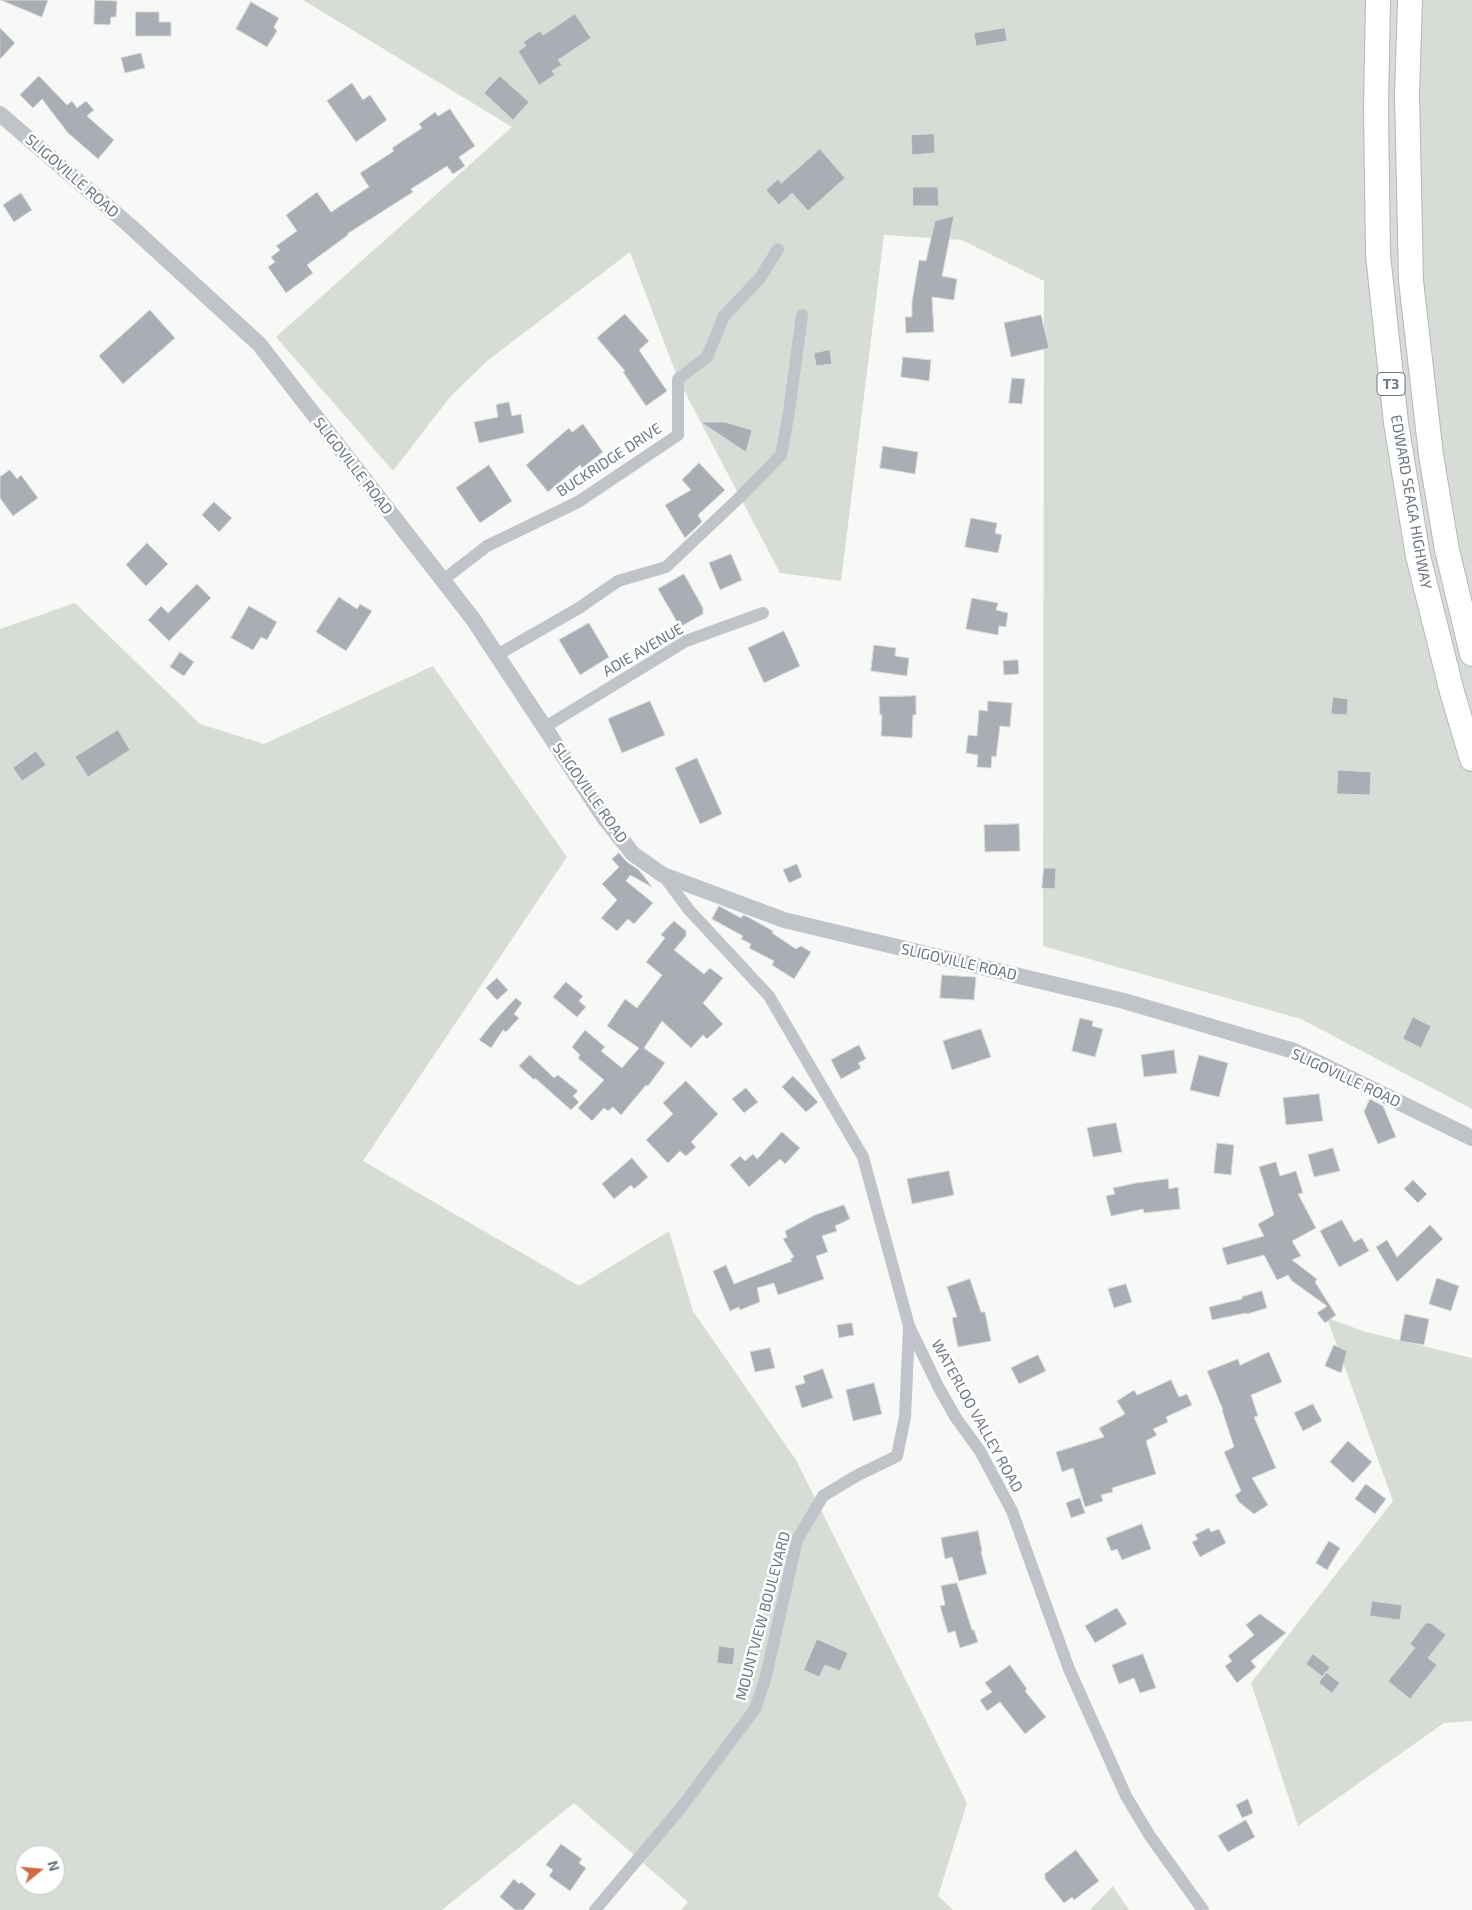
<!DOCTYPE html>
<style>
body{margin:0}
#map{position:relative;width:1472px;height:1910px;overflow:hidden;background:#f8f8f6;font-family:"Exo 2",sans-serif}
canvas{display:block}
.north{position:absolute;left:15px;top:1845px;width:50px;height:50px;box-sizing:border-box;background:#fff;border:1px solid #c4c8cd;border-radius:50%;rotate:73deg;font-size:14px;font-weight:700;line-height:20px;text-align:center;color:#6b7683}
.north::after{content:'';display:block;margin:auto;width:18px;height:22px;background:#ce6e40;clip-path:polygon(50% 0,100% 100%,50% 72%,0 100%)}
</style>
<div id="map">
<canvas width="1472" height="1910"></canvas>
<div class="north">N</div>
</div>
<script>
const g = document.querySelector('canvas').getContext('2d');
g.lineJoin = 'round';
function fill(path, color) {
  g.fillStyle = color;
  g.fill(path, 'evenodd');
}
function stroke(path, color, width, dash) {
  g.strokeStyle = color;
  g.lineWidth = width;
  g.lineCap = dash ? 'butt' : 'round';
  g.setLineDash(dash || []);
  g.stroke(path);
}
function label(font, color, halo, rows, align = 'center') {
  g.font = font + ' "Exo 2",sans-serif';
  g.lineWidth = 5;
  g.setLineDash([]);
  g.textBaseline = 'middle';
  g.strokeStyle = halo;
  g.fillStyle = color;
  for (const [text, x, y, turn = 0] of rows) {
    g.save();
    g.translate(x, y);
    g.rotate((+turn || 0) * Math.PI / 180);
    g.textAlign = isNaN(turn) ? turn : align;
    if (halo) g.strokeText(text, 0, 0);
    g.fillText(text, 0, 0);
    g.restore();
  }
}
const green = new Path2D(`
 M303 0H1472V1109L1301 1019 1043 946 1044 281 962 240 884 235 841 581 780 573 678 379 630 252 487 361 450 397 393 471 276 337 512 127Z
 M75 603 200 724 264 744 433 666 567 857 363 1161 579 1286 669 1231 693 1311 796 1460 967 1803 938 1896 953 1910H681L688 1902 574 1803 442 1910H0V629ZM25 1855H55V1885H25Z
 M1327 1318 1366 1332 1472 1358V1721L1444 1723 1298 1826 1251 1683 1393 1501Z
 M1113 1886 1129 1910H1090Z`);
const building = new Path2D(`
 M1 0H48L42 17Z
 M95 0 117 1 116 17H111L110 25 94 24Z
 M251 2 279 18 274 27 277 31 267 47 236 29Z
 M136 12H159V22H171V36H136Z
 M575 14 591 38 558 60 562 65 552 71 555 75 539 85 518 51 526 46 523 42 540 31 543 35Z
 M0 28 15 43 0 59Z
 M1005 28 1007 41 976 46 974 33Z
 M141 53 145 68 125 73 121 58Z
 M39 76 67 105 72 101 77 108 86 101 94 110 87 116 114 140 98 159 68 133 42 99 33 108 20 95Z
 M500 76 529 102 513 120 484 93Z
 M352 83 363 100 370 95 387 120 356 142 327 101Z
 M450 109 475 146 459 157 465 166 453 174 447 166 411 189 413 192 347 234 348 235 307 265 313 273 286 293 268 267 275 262 271 257 280 250 276 246 297 231 286 215 317 192 331 212 369 187 360 173 394 151 392 148 422 128 419 124 435 112 438 116Z
 M934 134 935 153 912 155 911 135Z
 M820 149 845 178 808 211 792 193 779 205 766 190 778 179 781 183Z
 M913 187H938L939 206H913Z
 M21 193 32 210 14 222 3 205Z
 M954 216 942 276 957 279 954 300 932 297 934 332 906 333 905 317H912V302L919 260 926 261 935 221Z
 M150 310 175 338 123 384 99 356Z
 M625 314 649 341 639 350 667 391 646 406 623 372 625 371 597 338Z
 M1041 315 1049 348 1011 357 1004 323Z
 M830 350 832 364 816 366 814 353Z
 M903 357 931 360 929 381 901 377Z
 M1012 378 1025 379 1022 404 1009 403Z
 M509 402 512 416 521 414 524 433 479 443 474 422 498 417 496 405Z
 M701 422H725L752 430 746 452Z
 M583 424 603 452 582 468 580 465 548 492 526 465 569 428 572 432Z
 M883 446 918 452 915 474 880 468Z
 M699 463 725 490 698 515 702 522 685 538 665 505 691 490 682 480Z
 M489 465 512 501 480 523 456 488Z
 M10 470 17 479 21 475 38 498 13 516 0 498V477Z
 M214 502 232 518 219 532 202 515Z
 M971 518 997 523 995 533 1002 535 998 553 965 547Z
 M147 543 168 564 146 586 126 565Z
 M731 554 742 580 720 590 709 563Z
 M684 574 703 608V614L680 627 658 589Z
 M197 584 211 598 169 641 148 620 161 606 168 613Z
 M339 597 357 609 360 604 372 611 346 651 316 632Z
 M972 598 998 603 996 610 1008 613 1006 627 999 626 998 635 966 629Z
 M249 606 277 622 267 640 261 637 253 650 231 638Z
 M589 623 609 657 580 675 559 640Z
 M784 631 800 666 764 683 748 648Z
 M874 645 896 648 895 656 909 658 907 676 871 671Z
 M180 652 194 662 184 676 170 667Z
 M1018 660 1019 674 1004 675 1003 661Z
 M916 696V715H913L912 738 881 736 882 715H880L879 697Z
 M1333 697 1348 699 1347 715 1331 714Z
 M650 701 665 735 622 753 608 719Z
 M988 701 1012 703 1010 727 1000 726 996 757 992 756 991 768 977 767 978 755 966 753 968 735 977 736 979 710 987 711Z
 M118 730 130 750 88 777 75 757Z
 M36 751 46 765 22 781 13 768Z
 M697 758 722 814 700 824 675 768Z
 M1338 770 1371 772 1370 795 1337 794Z
 M1019 824 1020 851 985 852 984 825Z
 M619 853 627 862 639 870 652 887 630 875 626 881 653 903 634 924 628 919 617 931 601 918 617 900 602 884 619 867 612 859Z
 M797 864 802 877 789 883 783 870Z
 M1044 868H1056L1055 889 1042 888Z
 M719 906 741 918 743 915 748 917 773 931 772 933 796 949 801 946 811 952 794 979 772 965 774 961 749 948 751 944 741 939 743 936 712 919Z
 M674 921 686 931V936L674 950 704 974 710 968 723 978 703 1003 723 1024 707 1039 703 1035 691 1048 662 1021 644 1048 665 1063 648 1086 646 1085 621 1115 613 1107 608 1111 604 1108 592 1121 578 1108 604 1080 578 1058 580 1055 572 1047 585 1030 605 1047 601 1051 622 1068 639 1048 607 1026 625 999 637 1008 662 975 646 962 665 938 661 935Z
 M942 975 976 977 974 1000 940 998Z
 M497 978 508 990 497 1000 486 988Z
 M566 982 583 996 579 1001 586 1007 577 1017 553 997Z
 M516 998 522 1003 514 1014 519 1018 506 1032 503 1030 491 1048 479 1040 490 1026Z
 M1413 1017 1431 1026 1421 1048 1403 1039Z
 M1080 1018 1093 1021 1092 1026 1103 1029 1095 1057 1072 1051Z
 M981 1029 991 1057 952 1070 943 1041Z
 M859 1045 866 1059 858 1063 861 1068 841 1079 831 1060Z
 M1174 1050 1177 1073 1144 1077 1141 1055Z
 M530 1055 554 1078 558 1075 578 1091 573 1096 579 1102 571 1110 535 1078 534 1080 519 1066Z
 M1199 1055 1228 1063 1219 1097 1190 1090Z
 M793 1076 818 1102 806 1112 782 1087Z
 M686 1081 718 1114 691 1142 696 1147 686 1156 680 1151 668 1163 646 1140 673 1114 663 1103Z
 M746 1088 758 1102 744 1113 732 1099Z
 M1319 1094 1323 1121 1286 1125 1283 1098Z
 M1370 1099 1383 1106 1396 1137 1378 1144 1364 1112Z
 M1116 1123 1122 1152 1093 1157 1087 1128Z
 M782 1132 800 1148 785 1164 780 1159 749 1187 730 1165 740 1156 745 1161 753 1154 757 1159Z
 M1217 1143 1234 1145 1231 1175 1214 1173Z
 M1333 1148 1340 1171 1314 1177 1308 1155Z
 M632 1158 648 1177 634 1189 631 1185 614 1199 602 1184Z
 M1276 1162 1280 1176 1296 1171 1303 1193 1298 1194 1316 1228 1292 1241 1301 1256 1292 1260 1317 1279 1315 1282 1336 1315 1325 1323 1317 1313 1327 1306 1292 1281 1288 1275 1277 1280 1264 1255 1227 1265 1222 1248 1264 1236 1258 1224 1274 1215 1259 1167Z
 M949 1171 954 1195 912 1204 907 1179Z
 M1168 1179 1169 1189 1178 1187 1180 1209 1144 1213 1143 1209 1111 1216 1106 1196 1115 1194 1113 1188 1136 1183Z
 M1413 1180 1427 1194 1418 1203 1404 1189Z
 M844 1205 850 1219 835 1226 837 1231 822 1236 828 1252 816 1256 824 1279 778 1295 774 1283 757 1288 760 1302 740 1310 739 1307 730 1311 713 1271 726 1265 734 1284 792 1261 790 1259 794 1257 783 1239 787 1237 785 1231 815 1215Z
 M1342 1220 1354 1242 1362 1238 1369 1251 1339 1267 1320 1231Z
 M1430 1225 1443 1239 1397 1282 1376 1247 1387 1240 1397 1257Z
 M1437 1278 1459 1286 1451 1311 1429 1304Z
 M970 1279 981 1312H985L991 1341 958 1347 952 1318 957 1317 947 1287Z
 M1126 1284 1132 1302 1114 1308 1108 1289Z
 M1262 1291 1267 1308 1247 1314 1246 1313 1212 1320 1209 1307 1242 1299V1297Z
 M1405 1314 1429 1319 1424 1345 1400 1341Z
 M852 1323 854 1335 839 1338 837 1325Z
 M1334 1345 1347 1351 1341 1373 1325 1366Z
 M770 1348 775 1368 755 1372 750 1352Z
 M1269 1352 1282 1382 1251 1395 1258 1416 1254 1417 1276 1468 1252 1478 1268 1505 1254 1514 1239 1502 1235 1495 1241 1491 1224 1452 1234 1447 1222 1410H1223L1207 1371 1238 1359 1240 1365Z
 M1038 1355 1046 1371 1019 1384 1011 1368Z
 M823 1369 833 1398 802 1408 795 1386 805 1383 803 1376Z
 M1171 1380 1179 1397 1187 1394 1192 1405 1166 1417 1168 1422 1153 1429 1157 1435 1146 1441 1156 1474 1112 1488 1113 1492 1101 1495 1103 1501 1085 1507 1073 1468 1062 1472 1056 1452 1104 1437 1099 1428 1125 1414 1117 1401 1134 1390 1137 1395Z
 M874 1383 882 1414 853 1421 846 1390Z
 M1313 1404 1322 1421 1303 1431 1294 1413Z
 M1348 1441 1372 1462 1353 1483 1330 1462Z
 M1366 1484 1386 1499 1375 1514 1355 1499Z
 M1080 1498 1085 1513 1071 1518 1066 1503Z
 M1142 1524 1151 1549 1122 1560 1117 1549 1111 1551 1106 1538Z
 M1209 1528 1211 1532 1219 1529 1226 1543 1200 1557 1192 1542 1198 1539 1195 1535Z
 M978 1531 982 1551 981 1552 987 1574 959 1581 952 1557 945 1559 941 1538Z
 M1329 1541 1340 1548 1327 1570 1316 1563Z
 M957 1583 972 1630H974L978 1642 960 1648 955 1631 948 1633 940 1606 945 1605 941 1586Z
 M1372 1601 1402 1605 1400 1620 1370 1616Z
 M1117 1608 1127 1624 1095 1643 1085 1626Z
 M1260 1614 1286 1633 1251 1661 1256 1667 1237 1683 1225 1666 1232 1661 1228 1656 1254 1635 1246 1625Z
 M1426 1623H1431L1446 1635 1428 1658 1437 1665 1410 1699 1388 1681 1415 1648 1410 1644Z
 M817 1639 848 1653 840 1671 825 1665 819 1677 804 1670Z
 M719 1646 735 1648 733 1665 717 1663Z
 M1143 1654 1156 1688 1140 1693 1134 1678 1119 1684 1112 1665Z
 M1313 1654 1330 1667 1323 1677 1306 1664Z
 M1010 1665 1027 1689 1025 1691 1046 1717 1025 1734 1000 1702 987 1711 980 1700 992 1692 985 1683Z
 M1326 1672 1340 1683 1332 1693 1319 1683Z
 M1248 1799 1253 1813 1242 1818 1236 1805Z
 M1246 1820 1255 1837 1228 1852 1218 1836Z
 M561 1844 582 1859 579 1863 586 1868 570 1891 549 1876 553 1870 546 1865Z
 M1076 1850 1099 1881 1074 1900 1072 1897 1064 1903 1045 1879V1874Z
 M514 1879 519 1884 521 1882 536 1894 523 1910H515L500 1897Z`);
const minor = new Path2D(`
 M443 580 487 546 578 502 678 435V379L707 357 724 316 760 278 778 249
 M497 655 579 608 618 581 666 567 740 497 781 455 789 412 802 315
 M545 727 686 641 763 613
 M663 875 689 910 769 996 863 1157 909 1326 939 1388 956 1418 980 1451 1012 1511 1069 1669 1126 1796 1150 1836 1203 1910
 M595 1910 680 1809 755 1709 765 1680 797 1540 823 1496 856 1476 897 1456 905 1417 909 1328`);
const tertiary = new Path2D(`
 M0 114 129 225 259 344 473 619 605 819 633 854 663 875 784 920 1124 1001 1294 1051 1472 1138`);
const motorway = new Path2D(`
 M1378 0 1376 109 1378 255 1396 423 1418 556 1452 692 1472 759
 M1410 0 1407 94 1411 281 1431 455 1447 550 1472 654`);
const shields = [
 [1391,384,28]
];
const shieldNames = [
 ["T3",1391,384]
];
const streetNames = [
 ["SLIGOVILLE ROAD",72,176,41],
 ["BUCKRIDGE DRIVE",609,460,-33],
 ["SLIGOVILLE ROAD",353,466,52],
 ["EDWARD SEAGA HIGHWAY",1411,502,80],
 ["ADIE AVENUE",643,650,-30],
 ["SLIGOVILLE ROAD",590,793,55],
 ["SLIGOVILLE ROAD",959,962,13],
 ["SLIGOVILLE ROAD",1346,1078,25],
 ["WATERLOO VALLEY ROAD",977,1416,61],
 ["MOUNTVIEW BOULEVARD",763,1616,-75]
];
fill(green, '#d8dcd6');
fill(building, '#a8aeb4');
stroke(building, '#dadad8', 1);
stroke(motorway, '#b4b6ba', 26);
stroke(minor, '#c0c3c7', 12);
stroke(tertiary, '#c0c3c7', 16);
stroke(motorway, '#fff', 24);
for (const [x, y, w] of shields) {
  const box = new Path2D();
  box.roundRect(x - w / 2, y - 11.5, w, 23, 4);
  g.fillStyle = '#fff';
  g.fill(box);
  stroke(box, '#6b7683', 1);
}
label('bold 14px', '#6b7683', null, shieldNames);
label('15px', '#6b7683', '#fff', streetNames);
</script>
